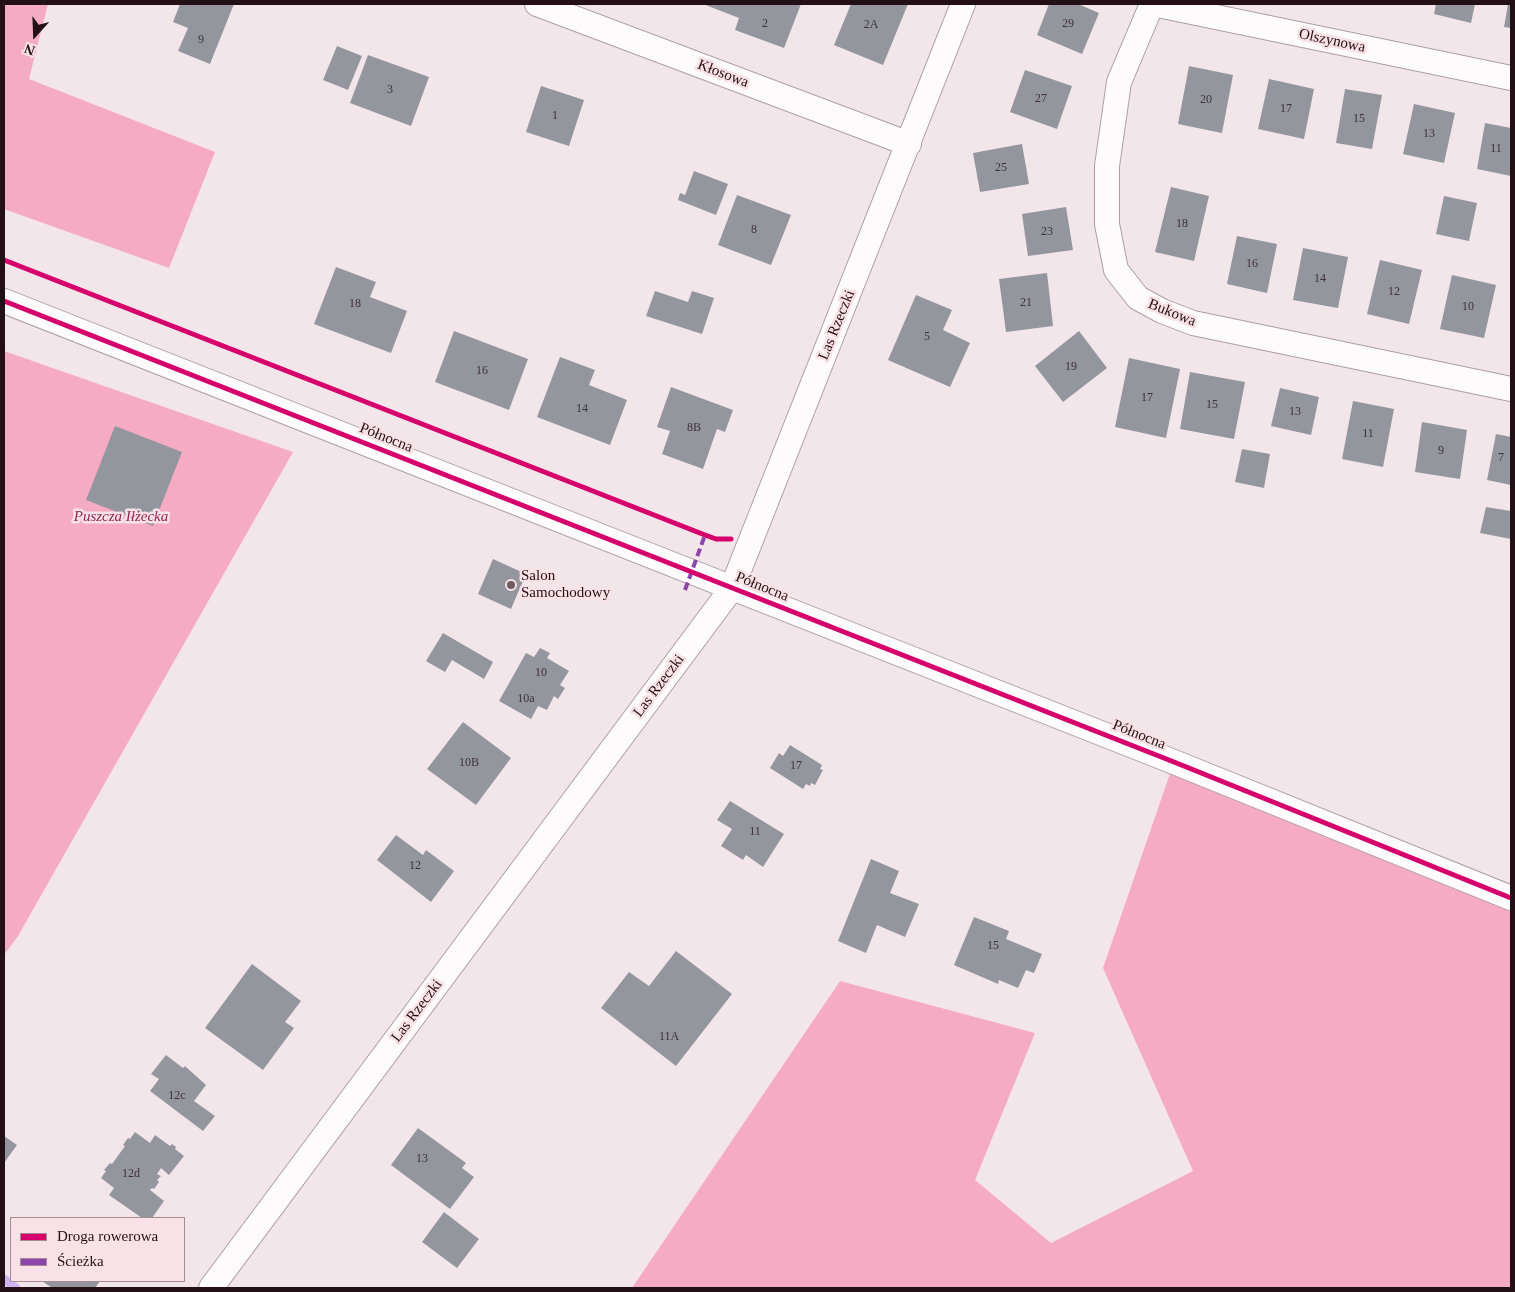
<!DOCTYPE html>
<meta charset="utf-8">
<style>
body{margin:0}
#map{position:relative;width:1515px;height:1292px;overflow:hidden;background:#f3e6ea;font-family:Georgia,serif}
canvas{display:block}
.frame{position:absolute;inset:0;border:5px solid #231016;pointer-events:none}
.legend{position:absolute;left:10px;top:1217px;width:175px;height:65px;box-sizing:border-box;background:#f8e1e7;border:1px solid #a38d93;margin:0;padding:6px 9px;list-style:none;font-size:15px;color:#231016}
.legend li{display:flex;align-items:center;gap:10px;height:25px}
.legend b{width:25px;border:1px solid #a38d93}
.north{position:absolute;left:10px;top:10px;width:50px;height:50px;-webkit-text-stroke:4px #f8e1e7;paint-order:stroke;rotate:200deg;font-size:14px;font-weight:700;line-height:20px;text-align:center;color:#231016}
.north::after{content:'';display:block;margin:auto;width:18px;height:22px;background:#231016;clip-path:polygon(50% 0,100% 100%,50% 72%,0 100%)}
</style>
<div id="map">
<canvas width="1515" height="1292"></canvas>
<div class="frame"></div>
<ul class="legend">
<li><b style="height:6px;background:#d6006c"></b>Droga rowerowa</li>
<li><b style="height:6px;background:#8e44ad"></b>Ścieżka</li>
</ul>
<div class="north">N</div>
</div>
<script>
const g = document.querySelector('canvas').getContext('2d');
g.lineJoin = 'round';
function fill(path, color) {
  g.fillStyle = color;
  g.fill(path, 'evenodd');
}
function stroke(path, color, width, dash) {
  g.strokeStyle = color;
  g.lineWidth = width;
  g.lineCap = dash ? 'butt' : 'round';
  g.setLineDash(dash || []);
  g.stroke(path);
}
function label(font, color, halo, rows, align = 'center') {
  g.font = font + ' Georgia,serif';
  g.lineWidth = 5;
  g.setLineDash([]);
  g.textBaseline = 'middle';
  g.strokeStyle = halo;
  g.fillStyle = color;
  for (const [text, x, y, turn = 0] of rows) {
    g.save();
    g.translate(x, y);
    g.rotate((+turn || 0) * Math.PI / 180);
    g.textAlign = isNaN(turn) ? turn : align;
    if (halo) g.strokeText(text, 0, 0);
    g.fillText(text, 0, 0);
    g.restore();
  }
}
const forest = new Path2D(`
 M4 4H48L29 79 215 152 169 268 4 209Z
 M4 351 293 452 18 936 4 955Z
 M1174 762 1511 898V1288H632L840 981 1035 1033 975 1180 1051 1243 1193 1171 1103 968Z`);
const stream = new Path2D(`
 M4 1279 16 1288`);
const building = new Path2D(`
 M180 4H234L210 64 178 51 188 28 173 22Z
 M703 4H801L784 48 735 30 739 18Z
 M851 4H908L883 65 834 45Z
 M1049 4H1078L1099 13 1082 54 1037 35Z
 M1436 4H1475L1471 23 1434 14Z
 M1508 4H1511V28L1504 27Z
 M337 46 362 56 348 90 323 80Z
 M368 55 429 77 411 126 350 103Z
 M1189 66 1233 75 1222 133 1178 124Z
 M1025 70 1072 86 1057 129 1010 112Z
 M1269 79 1314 89 1304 139 1258 129Z
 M541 86 584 100 569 146 526 132Z
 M1345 89 1382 95 1372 149 1336 143Z
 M1414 104 1455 113 1444 163 1403 154Z
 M1485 123 1511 128V176L1477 169Z
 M1022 144 1029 184 980 192 973 153Z
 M694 171 728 184 716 215 678 200 680 193 685 195Z
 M1171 187 1209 196 1194 261 1155 252Z
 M737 195 791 215 771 265 718 245Z
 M1444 196 1477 203 1469 241 1436 234Z
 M1066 207 1073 250 1028 256 1022 214Z
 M1237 236 1277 244 1267 293 1227 284Z
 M1303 248 1348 257 1338 308 1293 300Z
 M1380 260 1422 270 1409 324 1367 314Z
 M336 267 376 282 370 297 407 311 391 353 314 324Z
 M1047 273 1053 326 1006 332 999 279Z
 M1452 275 1496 285 1484 338 1440 329Z
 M655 291 688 302 692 291 714 298 702 334 646 316Z
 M916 295 952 310 943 330 970 343 950 387 888 360Z
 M454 331 528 359 509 410 435 382Z
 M1079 331 1107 368 1063 402 1035 366Z
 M560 357 595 370 589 385 627 400 610 445 537 417Z
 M1129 358 1180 369 1166 438 1115 427Z
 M1190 372 1245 382 1234 439 1180 429Z
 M671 387 733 410 725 432 717 429 703 469 662 454 670 431 657 427Z
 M1280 388 1319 397 1311 435 1271 426Z
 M1353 401 1394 409 1383 467 1342 459Z
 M1422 422 1467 430 1460 479 1415 472Z
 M115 426 182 452 153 526 86 500Z
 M1496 434 1511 437V485L1487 480Z
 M1242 449 1270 454 1264 488 1235 482Z
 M1486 507 1511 511V539L1480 533Z
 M493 559 526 574 511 609 478 594Z
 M443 633 493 662 484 679 452 660 445 672 426 661Z
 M540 648 550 653 547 658 569 671 560 685 565 688 558 699 554 696 547 710 538 706 531 719 499 701 526 653 534 657Z
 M463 722 511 758 476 805 427 769Z
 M790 745 822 765 820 769 823 770 815 785 811 783 810 786 806 784 803 789 770 768 779 753 783 756Z
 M730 801 784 834 763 867 746 855 743 860 721 846 732 829 717 820Z
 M396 835 423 855 426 850 454 871 431 902 377 860Z
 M871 859 899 871 890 893 919 904 905 937 877 925 866 953 838 941Z
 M974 917 1009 931 1006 939 1042 954 1034 973 1026 970 1018 988 999 980 998 984 954 965Z
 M676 951 732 994 676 1066 601 1008 629 972 649 986Z
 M252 964 301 1001 285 1022 294 1028 263 1070 205 1028Z
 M166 1055 183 1068 185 1066 206 1085 194 1101 215 1116 203 1131 150 1091 159 1079 151 1074Z
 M418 1128 466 1163 462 1168 474 1177 450 1209 391 1165Z
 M135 1132 150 1143 155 1135 170 1146 172 1144 176 1147 175 1149 184 1156 169 1175 161 1168 157 1174 161 1176 157 1180 159 1182 154 1189 152 1188 150 1190 164 1201 152 1218H142L109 1195 114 1188 101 1178 106 1171 104 1170 110 1163 112 1164 125 1146 123 1145 128 1138 130 1139Z
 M4 1136 17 1145 4 1163Z
 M444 1212 479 1239 457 1268 422 1242Z
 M42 1281H100L95 1288H52Z`);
const minor = new Path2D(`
 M537 4 909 144
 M1152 4 1119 82 1107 166V224L1116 270 1138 298 1162 311 1193 323 1511 389
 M1153 4 1511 78
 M4 301 1174 762 1511 898
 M211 1288 732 588 963 4`);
const quiet = new Path2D(`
 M685 590 705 535`);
const cycleway = new Path2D(`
 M4 260 705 535 716 539H731
 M4 301 1174 762 1511 898`);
const markers = [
 [511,585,5,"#6c5b60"]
];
const numberNames = [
 ["2",765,24],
 ["29",1068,24],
 ["2A",871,25],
 ["9",201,40],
 ["3",390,90],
 ["27",1041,99],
 ["20",1206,100],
 ["17",1286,109],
 ["1",555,116],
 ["15",1359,119],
 ["13",1429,134],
 ["11",1496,149],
 ["25",1001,168],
 ["18",1182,224],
 ["8",754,230],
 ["23",1047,232],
 ["16",1252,264],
 ["14",1320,279],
 ["12",1394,292],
 ["21",1026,303],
 ["18",355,304],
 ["10",1468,307],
 ["5",927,337],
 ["19",1071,367],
 ["16",482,371],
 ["17",1147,398],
 ["15",1212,405],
 ["14",582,409],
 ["13",1295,412],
 ["8B",694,428],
 ["11",1368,434],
 ["9",1441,451],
 ["7",1501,458],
 ["10",541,673],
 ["10a",526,699],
 ["10B",469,763],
 ["17",796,766],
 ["11",755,832],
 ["12",415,866],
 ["15",993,946],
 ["11A",669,1037],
 ["12c",177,1096],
 ["13",422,1159],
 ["12d",131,1174]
];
const streetNames = [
 ["Olszynowa",1332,41,12],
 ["Kłosowa",723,74,21],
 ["Bukowa",1172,313,22],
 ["Las Rzeczki",837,325,-68],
 ["Północna",386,438,22],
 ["Północna",762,587,22],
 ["Las Rzeczki",659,686,-53],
 ["Północna",1139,735,22],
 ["Las Rzeczki",417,1011,-53]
];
const parkNames = [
 ["Puszcza Iłżecka",121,517]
];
const poiNames = [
 ["Salon",521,576],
 ["Samochodowy",521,593]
];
fill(forest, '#f6abc4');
stroke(stream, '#cfb4f2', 9);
fill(building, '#94969e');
stroke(minor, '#ae9ea3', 26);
stroke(minor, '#fdfbfc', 24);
stroke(quiet, '#8e44ad', 4, [8, 4]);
stroke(cycleway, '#d6006c', 5);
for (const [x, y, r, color] of markers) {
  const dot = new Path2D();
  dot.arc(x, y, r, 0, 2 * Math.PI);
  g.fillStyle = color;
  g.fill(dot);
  stroke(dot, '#f8e1e7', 2);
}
label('12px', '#3f3238', null, numberNames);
label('15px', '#231016', '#f8e1e7', streetNames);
label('italic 15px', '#942552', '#f8e1e7', parkNames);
label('15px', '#231016', '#f8e1e7', poiNames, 'left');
</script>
